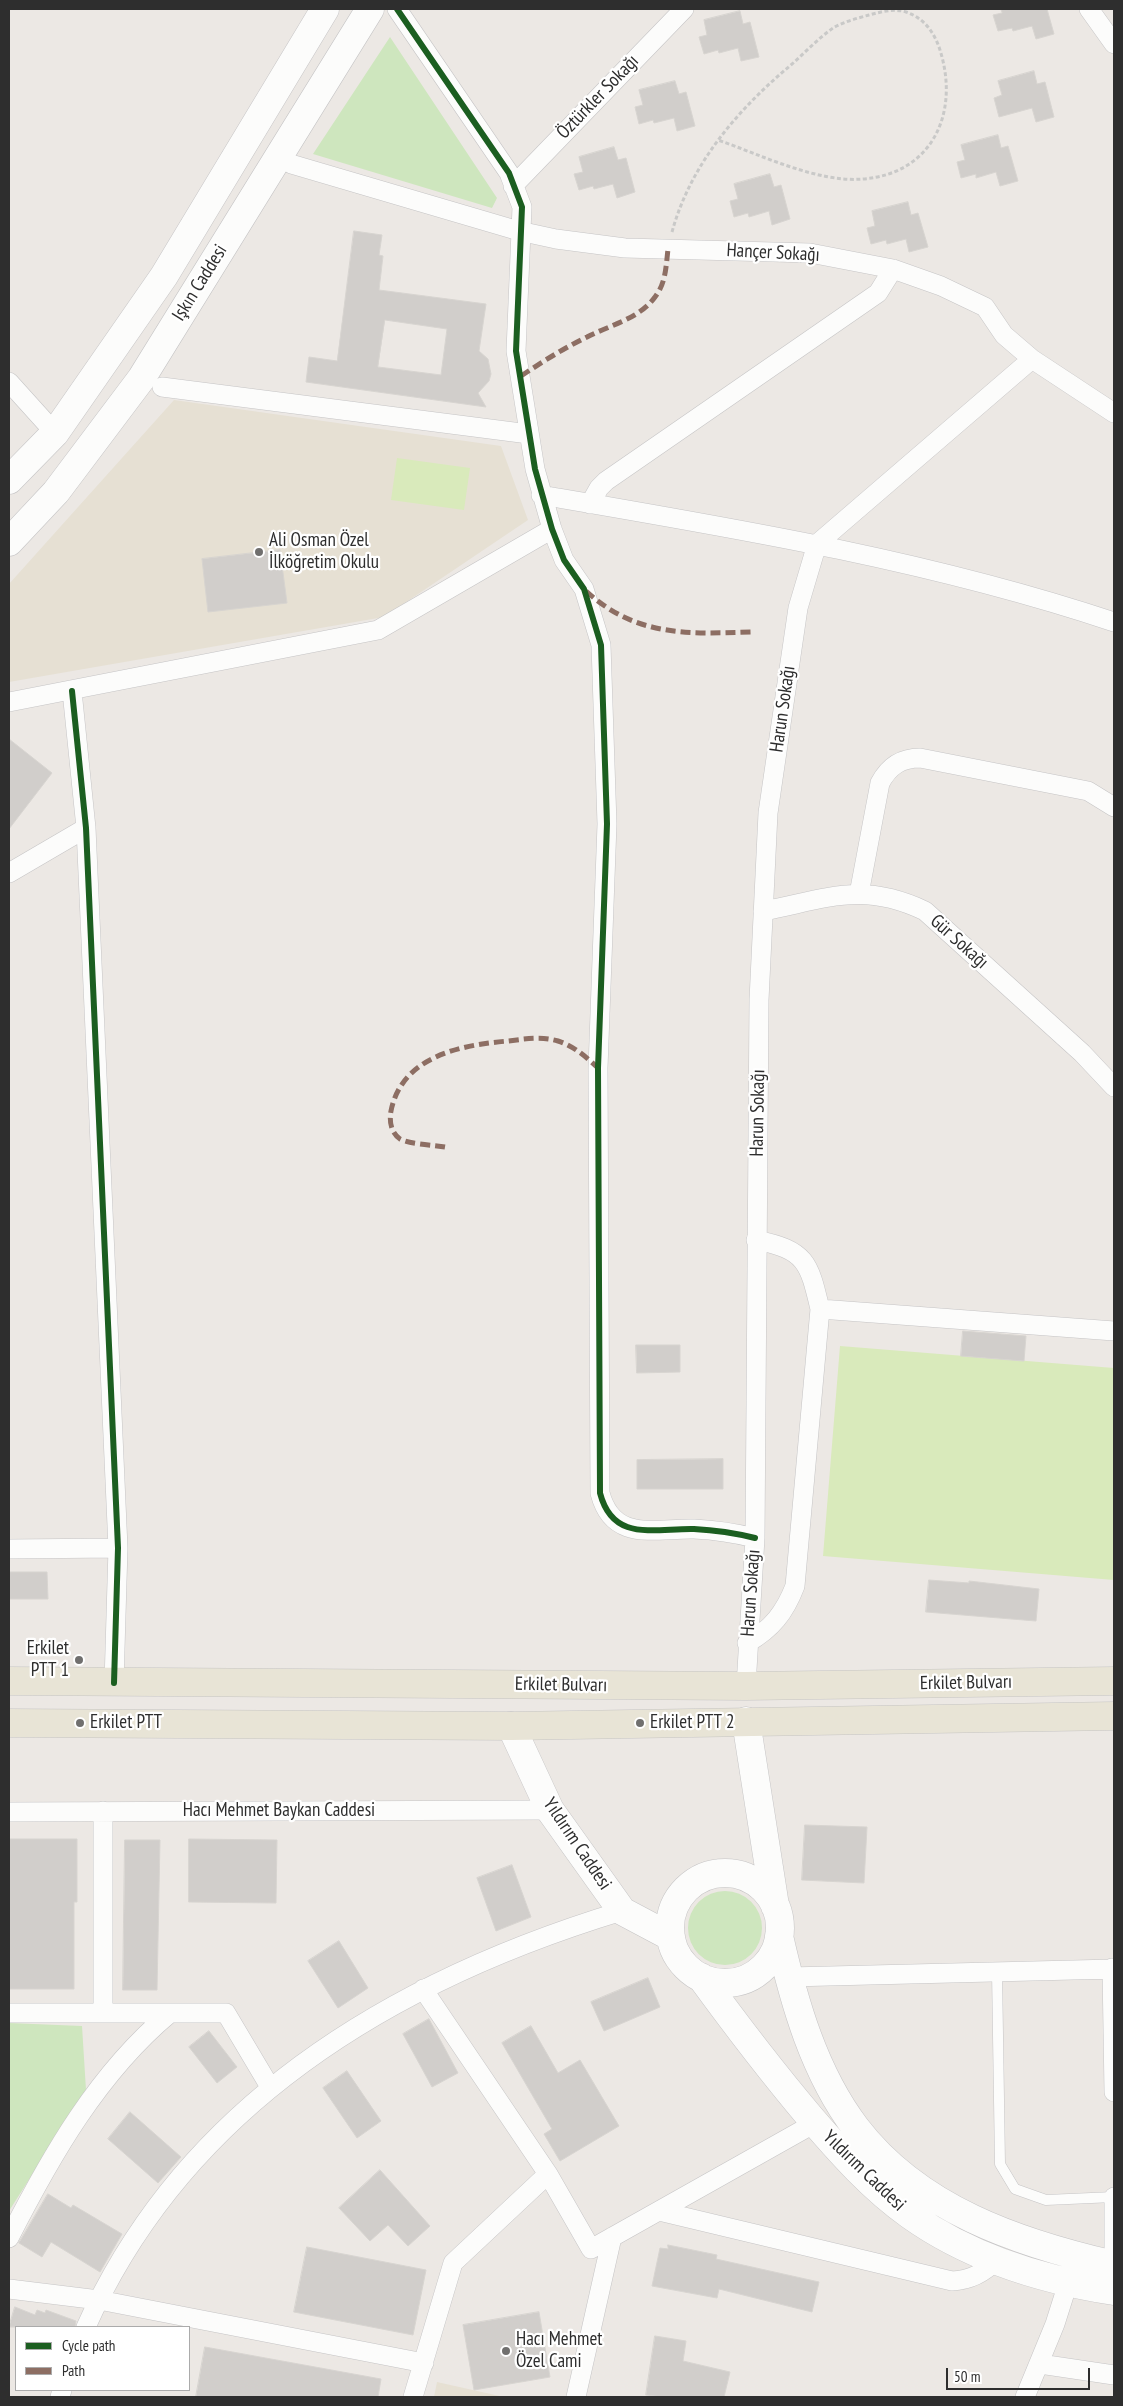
<!DOCTYPE html>
<meta charset="utf-8">
<style>
body{margin:0}
#map{position:relative;width:1123px;height:2406px;overflow:hidden;background:#ece8e4;font-family:"PT Sans Narrow",sans-serif}
canvas{display:block}
.frame{position:absolute;inset:0;border:10px solid #2e2e2e;pointer-events:none}
.legend{position:absolute;left:15px;top:2326px;width:175px;height:65px;box-sizing:border-box;background:#fff;border:1px solid #ababab;margin:0;padding:6px 9px;list-style:none;font-size:15px;color:#2e2e2e}
.legend li{display:flex;align-items:center;gap:10px;height:25px}
.legend b{width:25px;border:1px solid #ababab}
.scale{position:absolute;left:946px;top:2368px;width:144px;height:22px;box-sizing:border-box;border:2px solid #2e2e2e;border-top:0;padding-left:6px;font-size:15px;line-height:18px;white-space:nowrap;color:#2e2e2e;-webkit-text-stroke:4px #fff;paint-order:stroke}
</style>
<div id="map">
<canvas width="1123" height="2406"></canvas>
<div class="frame"></div>
<ul class="legend">
<li><b style="height:6px;background:#1b5e20"></b>Cycle path</li>
<li><b style="height:6px;background:#8d6e63"></b>Path</li>
</ul>
<div class="scale">50 m</div>
</div>
<script>
const g = document.querySelector('canvas').getContext('2d');
g.lineJoin = 'round';
function fill(path, color) {
  g.fillStyle = color;
  g.fill(path, 'evenodd');
}
function stroke(path, color, width, dash) {
  g.strokeStyle = color;
  g.lineWidth = width;
  g.lineCap = dash ? 'butt' : 'round';
  g.setLineDash(dash || []);
  g.stroke(path);
}
function label(font, color, halo, rows, align = 'center') {
  g.font = font + ' "PT Sans Narrow",sans-serif';
  g.lineWidth = 4.5;
  g.setLineDash([]);
  g.textBaseline = 'middle';
  g.strokeStyle = halo;
  g.fillStyle = color;
  for (const [text, x, y, turn = 0] of rows) {
    g.save();
    g.translate(x, y);
    g.rotate((+turn || 0) * Math.PI / 180);
    g.textAlign = isNaN(turn) ? turn : align;
    if (halo) g.strokeText(text, 0, 0);
    g.fillText(text, 0, 0);
    g.restore();
  }
}
const education = new Path2D(`
 M174 400 501 446 528 520 384 617 9 682V584Z
 M437 2382 504 2397H434Z`);
const green = new Path2D(`
 M390 37 497 198 492 208 313 154Z
 M688 1928a37 37 0 1 1 74 0a37 37 0 1 1-74 0Z
 M9 2023 82 2026 86 2090 9 2211Z`);
const pitch = new Path2D(`
 M397 458 470 468 464 510 391 500Z
 M840 1346 1114 1368V1580L823 1556Z`);
const building = new Path2D(`
 M1001 9H1047L1054 34 1036 39 1032 26 1013 31 1012 28 998 31 993 15 1002 13Z
 M740 11 743 24 750 22 759 57 741 61 738 48 719 53 718 50 704 54 699 37 707 35 704 20Z
 M1034 71 1037 84 1045 82 1054 117 1036 122 1032 108 999 117 994 98 1002 95 998 81Z
 M675 81 679 94 686 92 695 126 677 131 674 118 654 123 653 120 639 124 635 107 643 105 639 90Z
 M998 135 1001 148 1008 146 1018 181 1000 186 996 172 976 178V174L961 178 957 162 965 160 961 145Z
 M614 147 618 160 626 158 635 192 617 198 613 184 594 189 593 186 579 190 574 174 583 172 579 157Z
 M770 174 774 187 781 185 790 219 772 225 769 211 749 217 748 213 734 217 730 201 738 199 734 184Z
 M908 202 911 215 918 213 928 247 909 252 906 239 887 244 886 240 871 244 867 228 875 226 872 211Z
 M354 231 382 235 379 255 383 256 379 290 486 304 479 351 488 359 491 374 489 381 478 393 486 407 306 382 309 357 337 361ZM385 320 447 329 441 375 378 367Z
 M280 550 287 603 208 612 202 559Z
 M9 739 52 773 9 829Z
 M963 1331 1026 1336 1024 1361 961 1356Z
 M636 1345H680V1372L637 1373Z
 M723 1459V1489H637V1460Z
 M9 1572H47L48 1599H9Z
 M929 1580 969 1583V1581L1039 1589 1036 1621 926 1612Z
 M805 1825 867 1827 864 1883 802 1880Z
 M9 1839H77V1902H74V1989H9Z
 M189 1839 277 1840 276 1903 189 1902Z
 M125 1840H160L157 1990H123Z
 M512 1865 531 1917 496 1931 477 1878Z
 M339 1941 368 1988 338 2008 308 1961Z
 M648 1978 660 2007 604 2031 591 2002Z
 M429 2019 458 2073 432 2087 403 2034Z
 M531 2026 558 2073 580 2060 619 2126 560 2161 544 2134 552 2129 502 2043Z
 M209 2031 237 2067 217 2083 189 2047Z
 M347 2071 381 2121 357 2138 323 2088Z
 M130 2112 181 2157 158 2183 108 2139Z
 M380 2170 430 2226 408 2246 388 2225 370 2241 339 2208Z
 M48 2194 71 2208 73 2205 122 2234 100 2272 51 2242 42 2257 19 2243Z
 M668 2245 717 2255 716 2259 819 2282 812 2312 719 2289 717 2298 652 2286 660 2248 668 2249Z
 M307 2247 426 2270 413 2335 294 2312Z
 M15 2307 35 2315 37 2310 45 2313 46 2310 76 2321 75 2327H9Z
 M539 2312 550 2377 474 2390 463 2325Z
 M655 2336 686 2341 683 2361 730 2372 724 2397H663L646 2395Z
 M205 2347 381 2379 378 2397H196Z`);
const path = new Path2D(`
 M672 232C690 166 735 113 785 70 801 57 816 40 833 28 843 22 858 18 869 15 881 12 893 8 906 12 927 19 937 37 942 57 958 118 929 174 863 179 818 183 761 155 718 140`);
const lane = new Path2D(`
 M997 1971 1000 2164 1015 2189 1046 2200 1114 2197`);
const street = new Path2D(`
 M397 9 509 173 522 207 516 351 535 469 552 529 564 560 584 589 601 645 607 824 598 1068 600 1493C613 1543 655 1528 694 1529 714 1530 735 1533 755 1538
 M1089 9 1114 44
 M291 164 519 231 556 239 625 248 810 253 893 269 941 286 985 307 1004 335 1032 359 1114 413
 M513 186 684 9
 M9 382 55 433
 M162 387 529 434
 M541 495C734 528 928 560 1114 622
 M590 504 599 488 606 481 878 293 893 269
 M72 691 86 828 118 1548 114 1683
 M9 702 378 630 552 529
 M9 873 86 828
 M859 894 880 783C889 766 901 758 920 758L1088 791 1114 807
 M763 911C826 899 862 881 925 911L1082 1053 1114 1087
 M756 1240C806 1250 809 1262 820 1309L1114 1331
 M9 1549 118 1548
 M747 1643C772 1629 785 1612 795 1586L820 1309
 M746 1686 755 1538 759 1000 768 813 798 608 817 544 1032 359
 M9 1812 550 1810
 M1112 1968 1114 2092
 M789 1977 1114 1969
 M423 1989 548 2174 591 2249 815 2123
 M9 2013H226L270 2087
 M103 2013V1811
 M659 2211 952 2281C971 2280 984 2273 996 2260
 M9 2238C51 2156 98 2073 170 2013
 M1114 2265V2197
 M9 2289 99 2300 424 2363
 M86 2327C186 2103 395 1980 622 1911
 M1040 2364 1114 2375
 M60 2397 62 2390
 M413 2397 453 2263 548 2174
 M576 2397 612 2237
 M1025 2397 1055 2324 1068 2283`);
const secondary = new Path2D(`
 M9 480 55 433 164 276 325 9
 M9 542 56 492 141 379 370 9
 M746 1721 775 1906
 M511 1726 550 1810 622 1911 671 1937
 M670 1928a55 55 0 1 1 110 0a55 55 0 1 1-110 0Z
 M779 1936C794 2002 814 2073 856 2128 918 2209 1018 2243 1114 2265
 M701 1977C736 2025 772 2072 810 2117 841 2153 872 2188 910 2215 969 2257 1043 2280 1114 2291`);
const primary = new Path2D(`
 M9 1681 746 1686 1114 1681
 M9 1723 511 1726 1114 1716`);
const quiet = new Path2D(`
 M521 376C542 362 564 348 587 337 610 325 639 319 655 297 666 283 666 266 668 249
 M586 591C636 637 688 634 752 632
 M445 1147C433 1145 409 1144 400 1139 391 1133 389 1121 391 1111 402 1056 461 1045 508 1041 525 1039 541 1036 558 1041 574 1046 586 1057 598 1068`);
const cycleway = new Path2D(`
 M397 9 509 173 522 207 516 351 535 469 552 529 564 560 584 589 601 645 607 824 598 1068 600 1493C613 1543 655 1528 694 1529 714 1530 735 1533 755 1538
 M72 691 86 828 118 1548 114 1683`);
const markers = [
 [259,552,5,"#706f6e"],
 [79,1660,5,"#706f6e"],
 [80,1723,5,"#706f6e"],
 [640,1723,5,"#706f6e"],
 [506,2351,5,"#706f6e"]
];
const streetNames = [
 ["Öztürkler Sokağı",598,97,-46],
 ["Hançer Sokağı",773,253,3],
 ["Işkın Caddesi",200,283,-58],
 ["Harun Sokağı",783,709,-82],
 ["Gür Sokağı",959,942,42],
 ["Harun Sokağı",758,1113,-89],
 ["Harun Sokağı",751,1593,-86],
 ["Erkilet Bulvarı",966,1683,-1],
 ["Erkilet Bulvarı",561,1685,1],
 ["Hacı Mehmet Baykan Caddesi",279,1811],
 ["Yıldırım Caddesi",577,1844,56],
 ["Yıldırım Caddesi",864,2171,44]
];
const poiNames = [
 ["Ali Osman Özel",269,541],
 ["İlköğretim Okulu",269,563],
 ["Erkilet",69,1649,"right"],
 ["PTT 1",69,1671,"right"],
 ["Erkilet PTT",90,1723],
 ["Erkilet PTT 2",650,1723],
 ["Hacı Mehmet",516,2340],
 ["Özel Cami",516,2362]
];
fill(education, '#e6e0d3');
fill(green, '#cee6be');
fill(pitch, '#d9eabb');
fill(building, '#d1cecb');
stroke(building, '#d7d4d0', 1);
stroke(lane, '#c5c4c5', 11);
stroke(street, '#c5c4c5', 20);
stroke(secondary, '#c5c4c5', 29);
stroke(primary, '#c6c5c4', 29);
stroke(path, '#c9c9c8', 3, [4, 2.5]);
stroke(lane, '#fcfcfb', 10);
stroke(street, '#fcfcfb', 19);
stroke(secondary, '#fcfcfb', 28);
stroke(primary, '#e8e4d6', 28);
stroke(quiet, '#8d6e63', 5, [10, 5]);
stroke(cycleway, '#1b5e20', 6);
for (const [x, y, r, color] of markers) {
  const dot = new Path2D();
  dot.arc(x, y, r, 0, 2 * Math.PI);
  g.fillStyle = color;
  g.fill(dot);
  stroke(dot, '#fff', 2);
}
label('19px', '#2e2e2e', '#fff', streetNames);
label('19px', '#2e2e2e', '#fff', poiNames, 'left');
</script>
